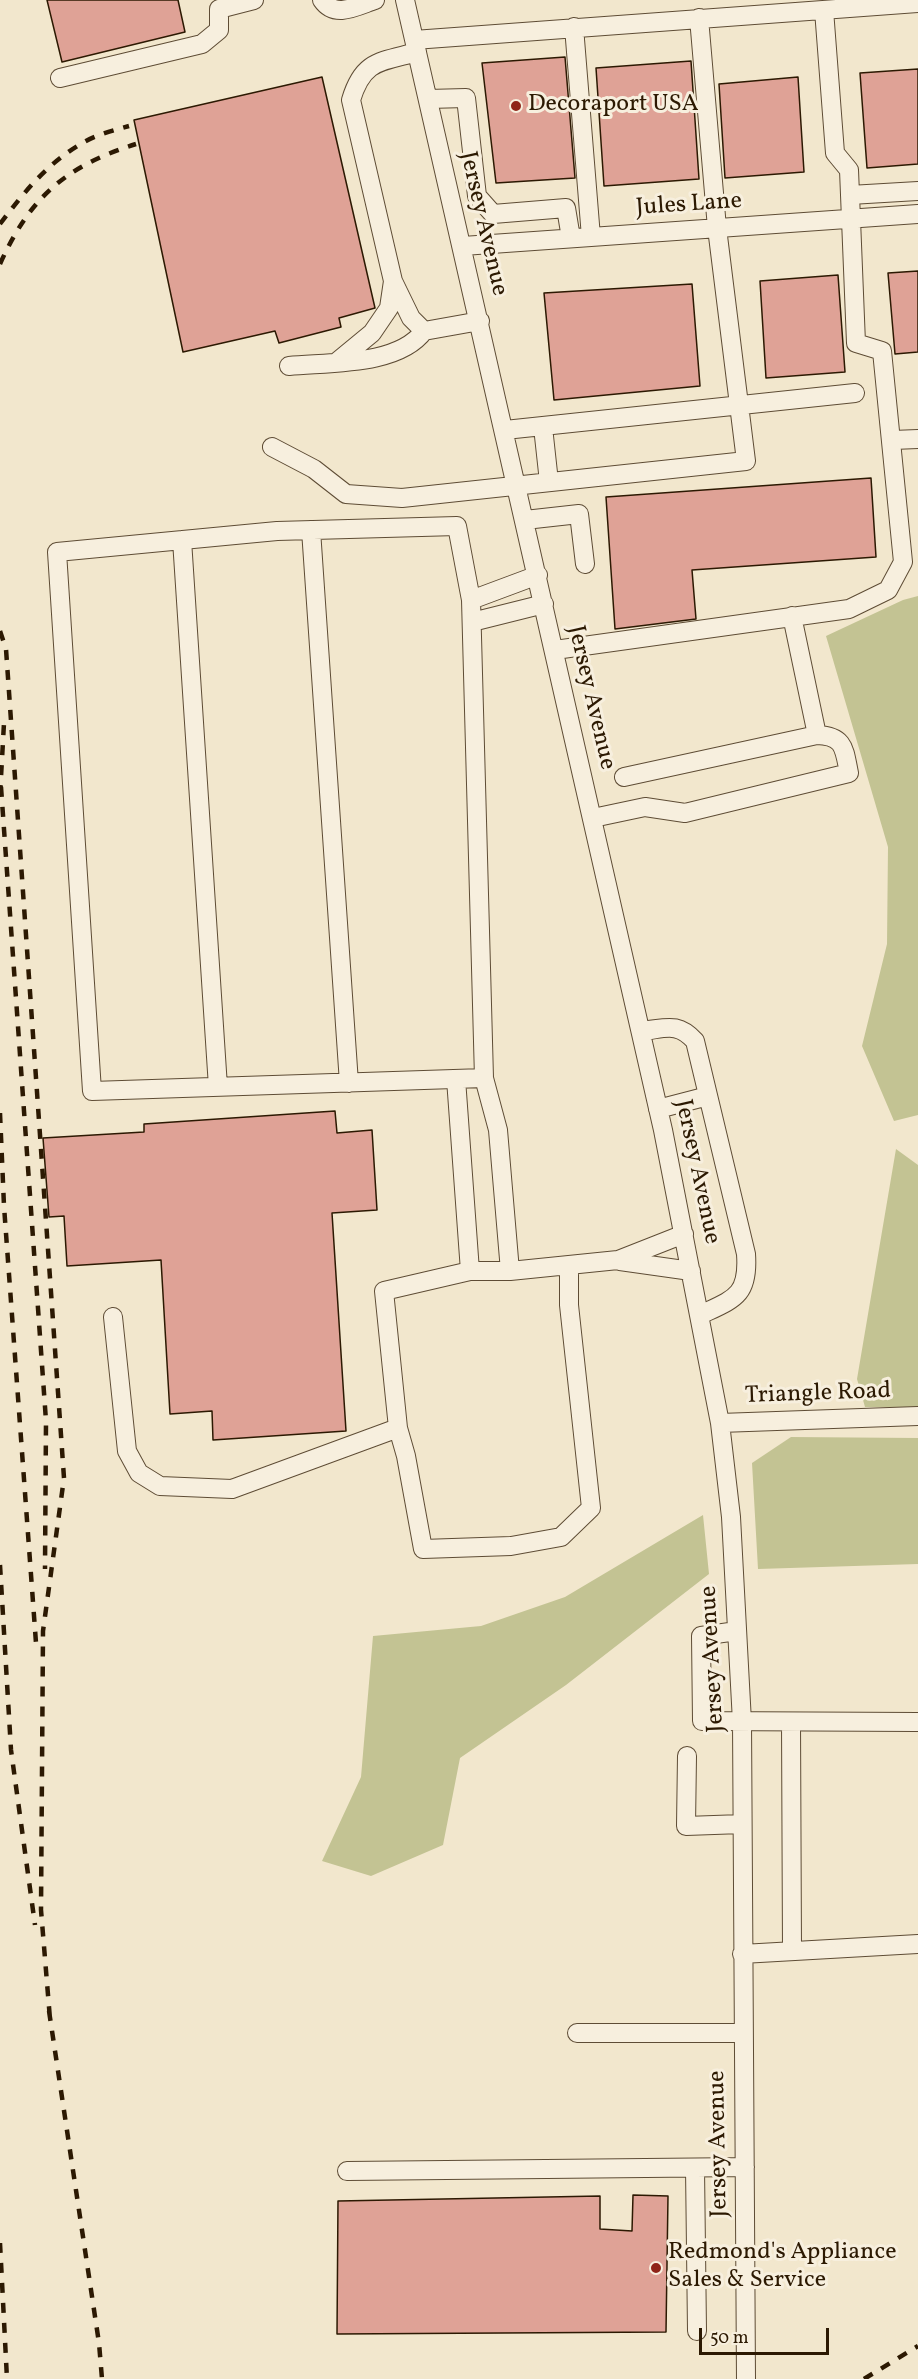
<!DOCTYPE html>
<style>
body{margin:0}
#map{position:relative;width:918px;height:2379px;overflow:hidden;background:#f2e7cd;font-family:Vollkorn,serif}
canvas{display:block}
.scale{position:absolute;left:699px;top:2328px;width:130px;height:27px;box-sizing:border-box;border:3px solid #2c1902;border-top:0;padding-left:8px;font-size:18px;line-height:21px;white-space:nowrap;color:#2c1902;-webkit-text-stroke:4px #f7efde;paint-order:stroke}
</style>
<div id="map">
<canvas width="918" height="2379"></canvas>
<div class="scale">50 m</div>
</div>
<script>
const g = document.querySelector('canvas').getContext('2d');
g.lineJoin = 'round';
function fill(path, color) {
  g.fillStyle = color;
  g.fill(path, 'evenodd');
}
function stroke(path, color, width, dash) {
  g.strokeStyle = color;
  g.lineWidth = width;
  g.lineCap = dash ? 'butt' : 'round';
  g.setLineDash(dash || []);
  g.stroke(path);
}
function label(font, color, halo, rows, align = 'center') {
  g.font = font + ' Vollkorn,serif';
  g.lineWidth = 6;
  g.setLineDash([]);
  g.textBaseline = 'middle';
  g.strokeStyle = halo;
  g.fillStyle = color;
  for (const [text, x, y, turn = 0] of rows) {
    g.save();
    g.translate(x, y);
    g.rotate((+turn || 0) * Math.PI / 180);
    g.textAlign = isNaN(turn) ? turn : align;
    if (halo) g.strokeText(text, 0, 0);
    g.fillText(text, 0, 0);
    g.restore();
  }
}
const green = new Path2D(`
 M918 596V1115L894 1121 862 1046 887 944 888 847 826 636 903 600Z
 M896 1149 918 1165V1407H865L857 1379Z
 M791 1437 918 1438V1564L758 1569 752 1463Z
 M703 1515 709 1574 566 1685 460 1758 443 1845 371 1876 322 1861 361 1777 373 1636 481 1626 565 1597Z`);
const building = new Path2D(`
 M47 0H178L185 32 62 62Z
 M565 57 575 178 496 183 482 63Z
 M691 61 699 179 604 186 596 68Z
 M918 69V164L867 168 860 73Z
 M322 77 375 308 339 318 341 327 279 343 275 331 183 352 134 120Z
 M798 77 804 172 725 178 719 84Z
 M918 271V352L895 354 888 273Z
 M838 275 845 372 766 378 760 281Z
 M692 284 700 386 554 400 544 293Z
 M871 478 876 557 692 570 696 619 615 629 606 497Z
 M335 1111 337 1133 372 1130 377 1210 332 1213 346 1431 213 1440 212 1411 170 1414 161 1260 67 1266 64 1216 49 1217 43 1138 144 1132V1124Z
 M633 2195 668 2196 666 2332 337 2334 338 2201 600 2196V2229L632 2231Z`);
const minor = new Path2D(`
 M322 0C335 19 357 6 375 0
 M405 0 663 1130 720 1423 731 1517 742 1722 746 2379
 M574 27 591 237
 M414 40 918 3
 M417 52C380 62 363 60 351 100L393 281 411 318 424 331 480 321
 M60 78 202 44 219 30V9L254 0
 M428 99 466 98 477 196 493 214 566 208 571 238
 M850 195 918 191
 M463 246 918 214
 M338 361 372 333 389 308 393 281
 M289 366C329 362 398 366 424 331
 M543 427 549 482
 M505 430 855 393
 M893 440 918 439
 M272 447 314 469 346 494 402 498 746 461 717 228 699 18
 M525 520 579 514 585 564
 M311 530 349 1083
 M182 540 218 1087
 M471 600 457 526 277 531 57 552 92 1091 484 1078 471 600 538 575
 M792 616 817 735
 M472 622 544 604
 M555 650 849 609 888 590 903 562 882 351 856 343 849 170 835 153 824 10
 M593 818 645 807 685 813 849 773C844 749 845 736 817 735L624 777
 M641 1031C665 1029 677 1021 695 1041L746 1254C749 1296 734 1299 700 1315
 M484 1078 498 1130 510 1271
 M456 1079 470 1271
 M658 1109 708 1096
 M620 1261 691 1271
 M113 1317 127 1451 139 1473 160 1486 232 1489 398 1428 384 1291 470 1271H510L618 1260 684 1234
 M720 1423 918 1416
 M398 1428 406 1456 423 1549 511 1546 561 1537 591 1508 569 1305V1266
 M737 1631 701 1636 702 1721 918 1722
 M791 1722 792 1951
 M687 1756 686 1826 742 1824
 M742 1954 918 1944
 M577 2033H743
 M695 2168 697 2331
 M347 2171 745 2167`);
const rail = new Path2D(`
 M0 224C25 191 49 161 86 141 99 134 115 130 129 126
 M0 264C30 197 66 166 136 144
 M0 631 6 649 64 1478 43 1631 41 1910 50 2019
 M1 787 46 1421 45 1569
 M0 795 4 723
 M0 1113 4 1206 36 1643
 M0 1565 11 1750 35 1925
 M49 2011 99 2343 102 2379
 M0 2243 7 2379
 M864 2379 918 2346`);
const markers = [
 [516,106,6,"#8f2418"],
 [656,2268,6,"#8f2418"]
];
const poiNames = [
 ["Decoraport USA",528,106],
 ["Redmond's Appliance",668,2254],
 ["Sales & Service",668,2282]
];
const streetNames = [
 ["Jules Lane",689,206,-4],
 ["Jersey Avenue",482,224,77],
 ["Jersey Avenue",590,698,77],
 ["Jersey Avenue",696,1172,78],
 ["Triangle Road",818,1395,-2],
 ["Jersey Avenue",714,1659,-93],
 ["Jersey Avenue",720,2144,-91]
];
fill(green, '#c3c393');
fill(building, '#dfa296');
stroke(building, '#2c1902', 1.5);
stroke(minor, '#5e4c35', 20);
stroke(minor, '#f7efde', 18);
stroke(rail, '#2c1902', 4.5, [10, 10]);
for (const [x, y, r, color] of markers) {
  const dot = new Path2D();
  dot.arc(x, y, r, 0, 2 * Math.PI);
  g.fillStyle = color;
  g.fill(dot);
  stroke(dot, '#f7efde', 2);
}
label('24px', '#2c1902', '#f7efde', poiNames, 'left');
label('24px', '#2c1902', '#f7efde', streetNames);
</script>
